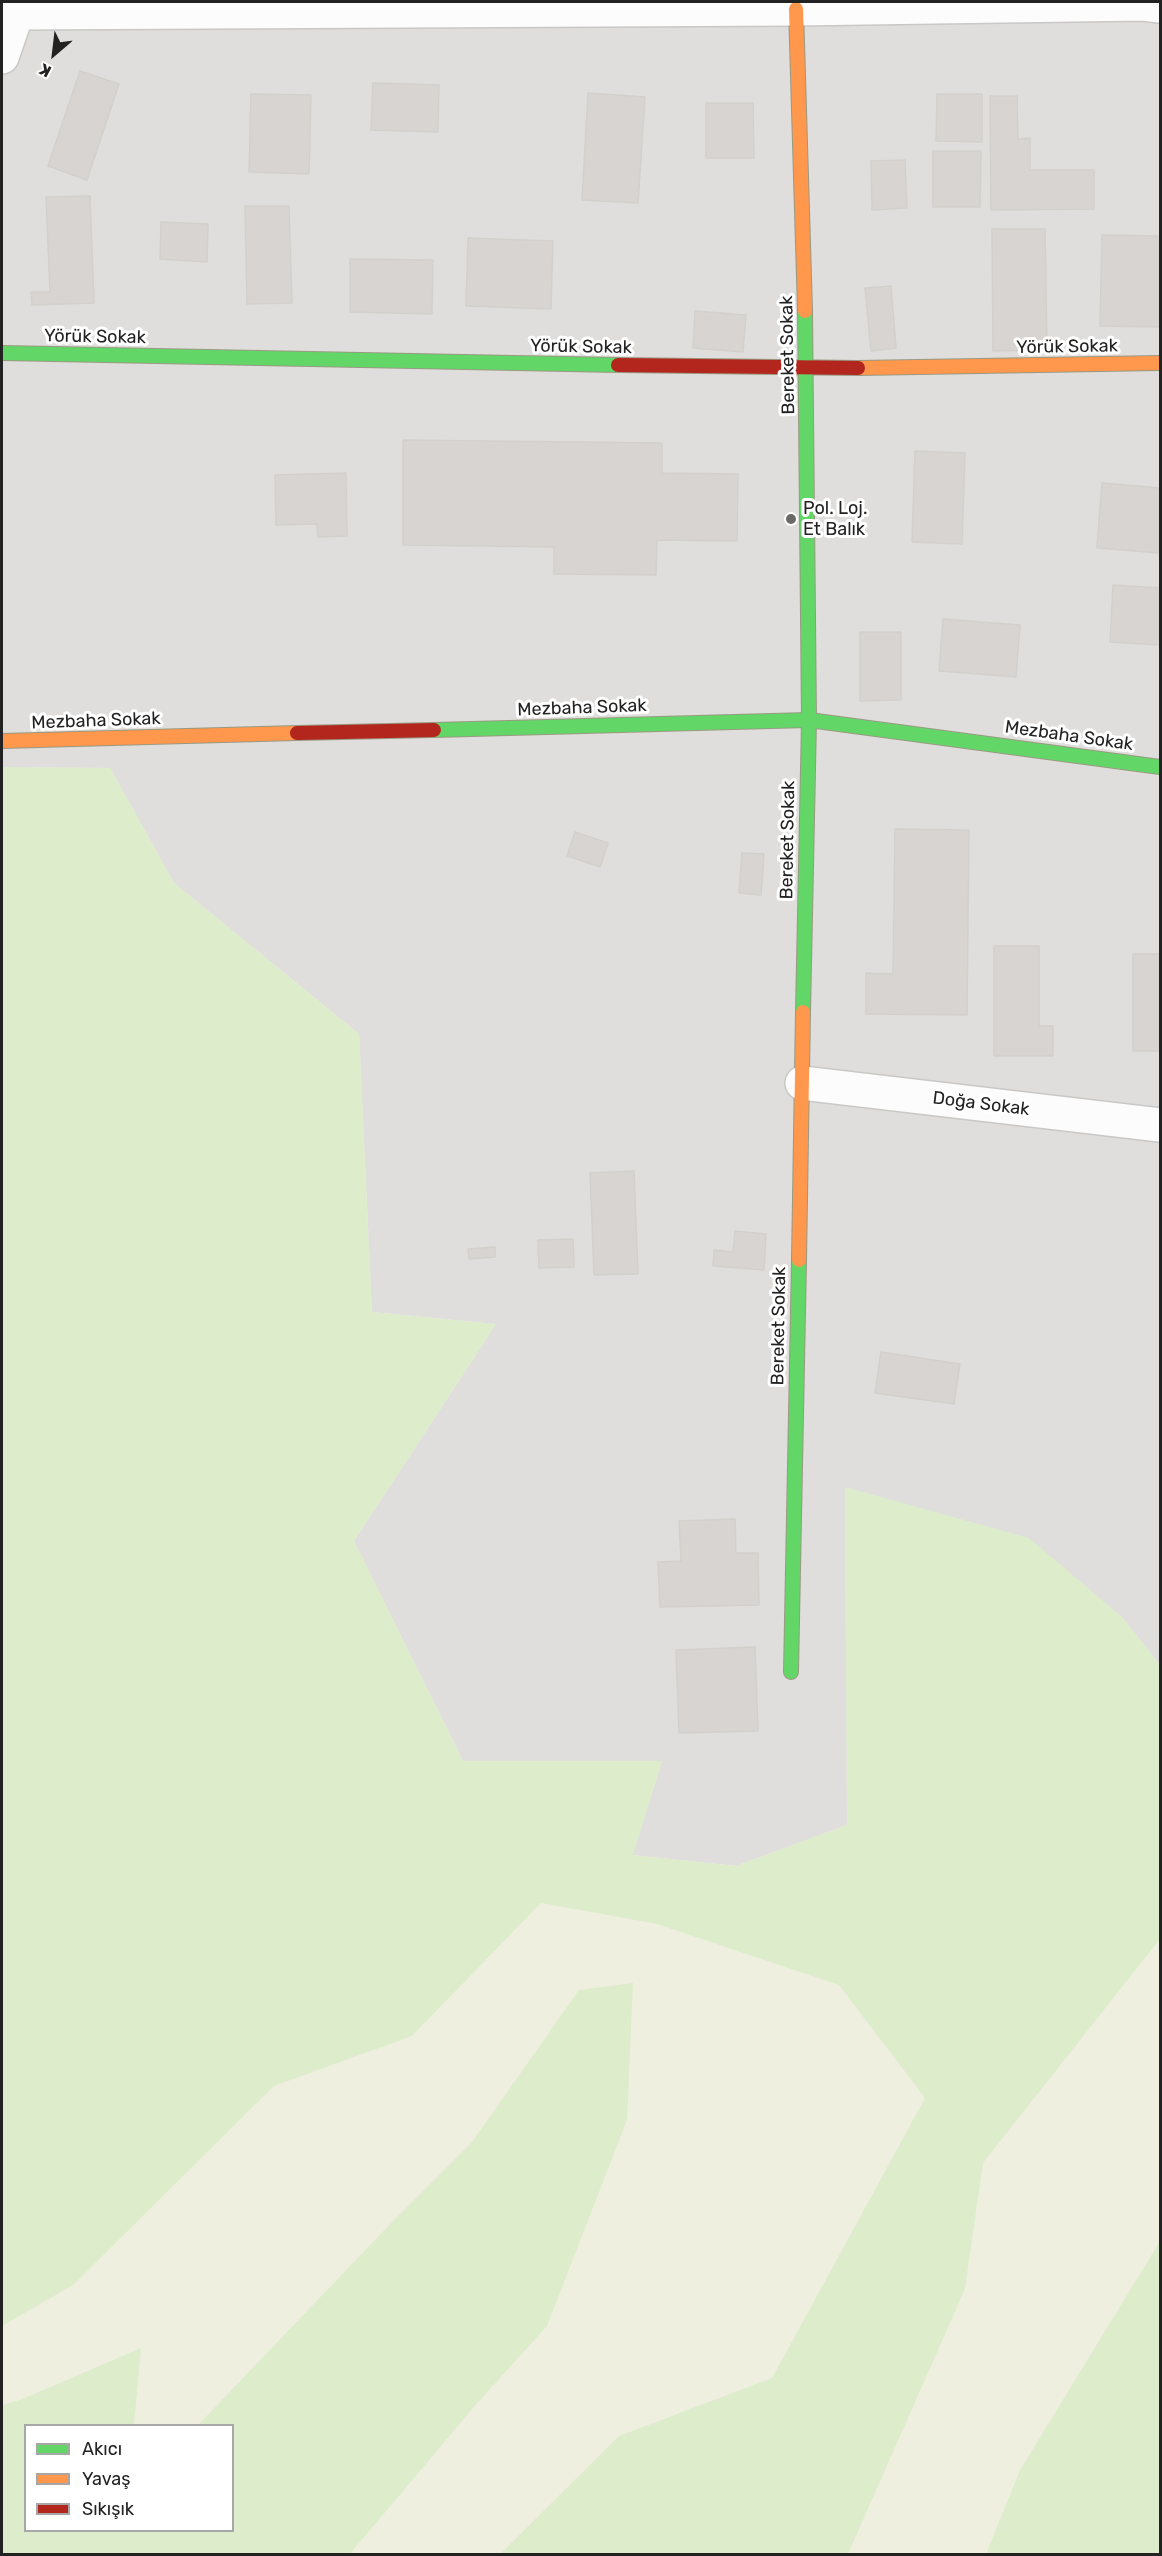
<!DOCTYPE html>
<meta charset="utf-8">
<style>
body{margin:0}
#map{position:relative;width:1162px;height:2556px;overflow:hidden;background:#f0eeeb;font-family:Rubik,sans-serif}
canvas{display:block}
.frame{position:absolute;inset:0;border:3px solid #222;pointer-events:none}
.legend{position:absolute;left:24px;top:2424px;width:210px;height:108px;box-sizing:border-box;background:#fff;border:2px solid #a7a7a7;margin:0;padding:8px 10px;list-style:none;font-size:18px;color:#222}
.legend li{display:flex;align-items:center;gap:12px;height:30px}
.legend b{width:30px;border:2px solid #a7a7a7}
.north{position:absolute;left:24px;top:24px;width:60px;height:60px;-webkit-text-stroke:4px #fff;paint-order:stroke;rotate:208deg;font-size:16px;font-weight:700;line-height:24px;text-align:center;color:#222}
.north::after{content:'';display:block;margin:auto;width:21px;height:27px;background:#222;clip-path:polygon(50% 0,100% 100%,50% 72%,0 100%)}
</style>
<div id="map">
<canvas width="1162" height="2556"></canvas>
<div class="frame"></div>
<ul class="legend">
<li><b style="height:8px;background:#63d668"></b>Akıcı</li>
<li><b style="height:8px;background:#ff974d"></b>Yavaş</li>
<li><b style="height:8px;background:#b3261e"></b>Sıkışık</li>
</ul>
<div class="north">K</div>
</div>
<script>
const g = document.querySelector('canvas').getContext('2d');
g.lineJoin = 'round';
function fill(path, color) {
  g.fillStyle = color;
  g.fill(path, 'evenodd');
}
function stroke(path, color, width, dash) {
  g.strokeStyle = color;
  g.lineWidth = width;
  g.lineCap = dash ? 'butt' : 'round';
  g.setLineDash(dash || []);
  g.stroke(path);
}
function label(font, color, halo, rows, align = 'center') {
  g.font = font + ' Rubik,sans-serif';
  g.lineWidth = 6;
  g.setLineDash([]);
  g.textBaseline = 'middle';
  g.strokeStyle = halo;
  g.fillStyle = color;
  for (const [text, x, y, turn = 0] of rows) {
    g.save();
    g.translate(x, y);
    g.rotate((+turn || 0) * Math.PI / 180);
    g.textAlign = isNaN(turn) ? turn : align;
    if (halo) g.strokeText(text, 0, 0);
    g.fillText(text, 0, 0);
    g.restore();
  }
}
const residential = new Path2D(`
 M2 2H1160V1665L1121 1616 845 1488 847 1825 736 1866 632 1855 662 1761H463L354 1541 496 1324 372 1312 359 1034 174 883 110 768 2 767Z`);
const farmland = new Path2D(`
 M541 1903 657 1924 839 1985 925 2098 772 2378 619 2436 500 2554H350L473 2408 547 2326 579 1991 472 2142 393 2221 198 2425H134L140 2348 20 2400 2 2405V2326L73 2284 274 2086 412 2036Z
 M1160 1939V2241L1020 2470 986 2554H848L965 2289 983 2163Z`);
const grass = new Path2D(`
 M2 767 110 768 174 883 359 1034 372 1312 496 1324 354 1541 463 1761H662L633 1855 736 1866 847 1825 845 1487 1029 1538 1121 1616 1160 1665V1939L983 2163 965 2289 848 2554H500L619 2436 772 2378 925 2098 839 1985 657 1924 541 1903 412 2036 274 2086 73 2285 2 2326Z
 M633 1983 627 2120 547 2326 473 2408 350 2554H2V2405L20 2400 141 2348 134 2425 26 2426V2530H232V2426L198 2425 393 2221 472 2142 579 1990Z
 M1160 2241V2554H986L1020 2470Z`);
const building = new Path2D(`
 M80 71 119 84 87 180 48 166Z
 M373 83 439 85 438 132 371 130Z
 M588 93 645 97 638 203 582 200Z
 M251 94 311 95 309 174 249 172Z
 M937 94H982V142L936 141Z
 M990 96H1017L1018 139 1030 138V170H1094V209L991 210Z
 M706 103H753L754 158H706Z
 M933 151H981L980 207H933Z
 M905 160 907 208 872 210 871 161Z
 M90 196 94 303 32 305 31 292H50L46 197Z
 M245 206H289L292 303 247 304Z
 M161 222 208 224 207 262 160 259Z
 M992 229H1045L1047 350 993 351Z
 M1102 235 1160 236V327L1100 326Z
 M468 238 553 241 551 309 466 306Z
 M350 259 433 260 432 314 350 312Z
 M891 286 896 348 871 351 865 288Z
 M695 311 746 315 743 352 693 348Z
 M403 440 662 443V473L738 474 737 541 657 540 656 575 554 574V547L403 545Z
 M915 451 965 453 962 544 912 542Z
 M346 473 347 536 318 537 317 524 276 525 275 475Z
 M1102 483 1160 488V553L1097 548Z
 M1113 585 1160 588V645L1110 642Z
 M943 619 1020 625 1016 677 939 671Z
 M860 632H901V700L860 701Z
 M895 829 969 830 967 1015 866 1014V973L893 974Z
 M575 832 608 843 600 867 567 856Z
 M742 853 764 854 761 895 739 893Z
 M994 946H1039V1026H1053V1056H994Z
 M1133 954H1160V1051H1133Z
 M634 1171 638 1274 594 1275 590 1173Z
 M735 1231 766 1234 764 1270 713 1266 714 1250 733 1252Z
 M573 1239 574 1267 539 1268 538 1240Z
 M495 1247V1257L469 1259 468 1249Z
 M881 1352 960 1364 954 1404 875 1393Z
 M735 1519 736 1553H758L759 1605 660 1607 658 1562 681 1561 679 1521Z
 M755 1647 758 1731 679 1733 676 1650Z`);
const street = new Path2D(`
 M16 13 796 9 1143 4 1160 6
 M2 57 21 2
 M802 1083 1160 1125`);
const fast = new Path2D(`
 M2 353 618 365
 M434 730 809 720 1160 767
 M803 1012 809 720 805 311
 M791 1672 799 1260`);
const slow = new Path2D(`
 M796 9 805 311
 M858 368 1160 363
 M2 741 297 733
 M799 1260 803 1012`);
const jam = new Path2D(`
 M618 365 858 368
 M297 733 434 730`);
const markers = [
 [791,519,6,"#6a6968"]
];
const streetNames = [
 ["Yörük Sokak",95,337,1],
 ["Yörük Sokak",581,347,1],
 ["Yörük Sokak",1067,347,-1],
 ["Bereket Sokak",788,355,-91],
 ["Mezbaha Sokak",582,708,-2],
 ["Mezbaha Sokak",96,721,-2],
 ["Mezbaha Sokak",1069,736,8],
 ["Bereket Sokak",788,840,-89],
 ["Doğa Sokak",981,1104,7],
 ["Bereket Sokak",779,1326,-89]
];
const poiNames = [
 ["Pol. Loj.",803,509],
 ["Et Balık",803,530]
];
fill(residential, '#dfdedc');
fill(farmland, '#efefdf');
fill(grass, '#ddeccb');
fill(building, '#d7d4d2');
stroke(building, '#d3d0cc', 1.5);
stroke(street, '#c9c8c7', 36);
stroke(fast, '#999a82', 16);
stroke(slow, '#999a82', 16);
stroke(jam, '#999a82', 16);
stroke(street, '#fdfcfc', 33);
stroke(fast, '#63d668', 14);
stroke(slow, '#ff974d', 14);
stroke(jam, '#b3261e', 14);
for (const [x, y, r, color] of markers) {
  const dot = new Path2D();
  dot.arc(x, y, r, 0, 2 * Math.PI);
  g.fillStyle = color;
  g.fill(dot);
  stroke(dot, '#fff', 2);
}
label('18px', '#222', '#fff', streetNames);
label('18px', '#222', '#fff', poiNames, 'left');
</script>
